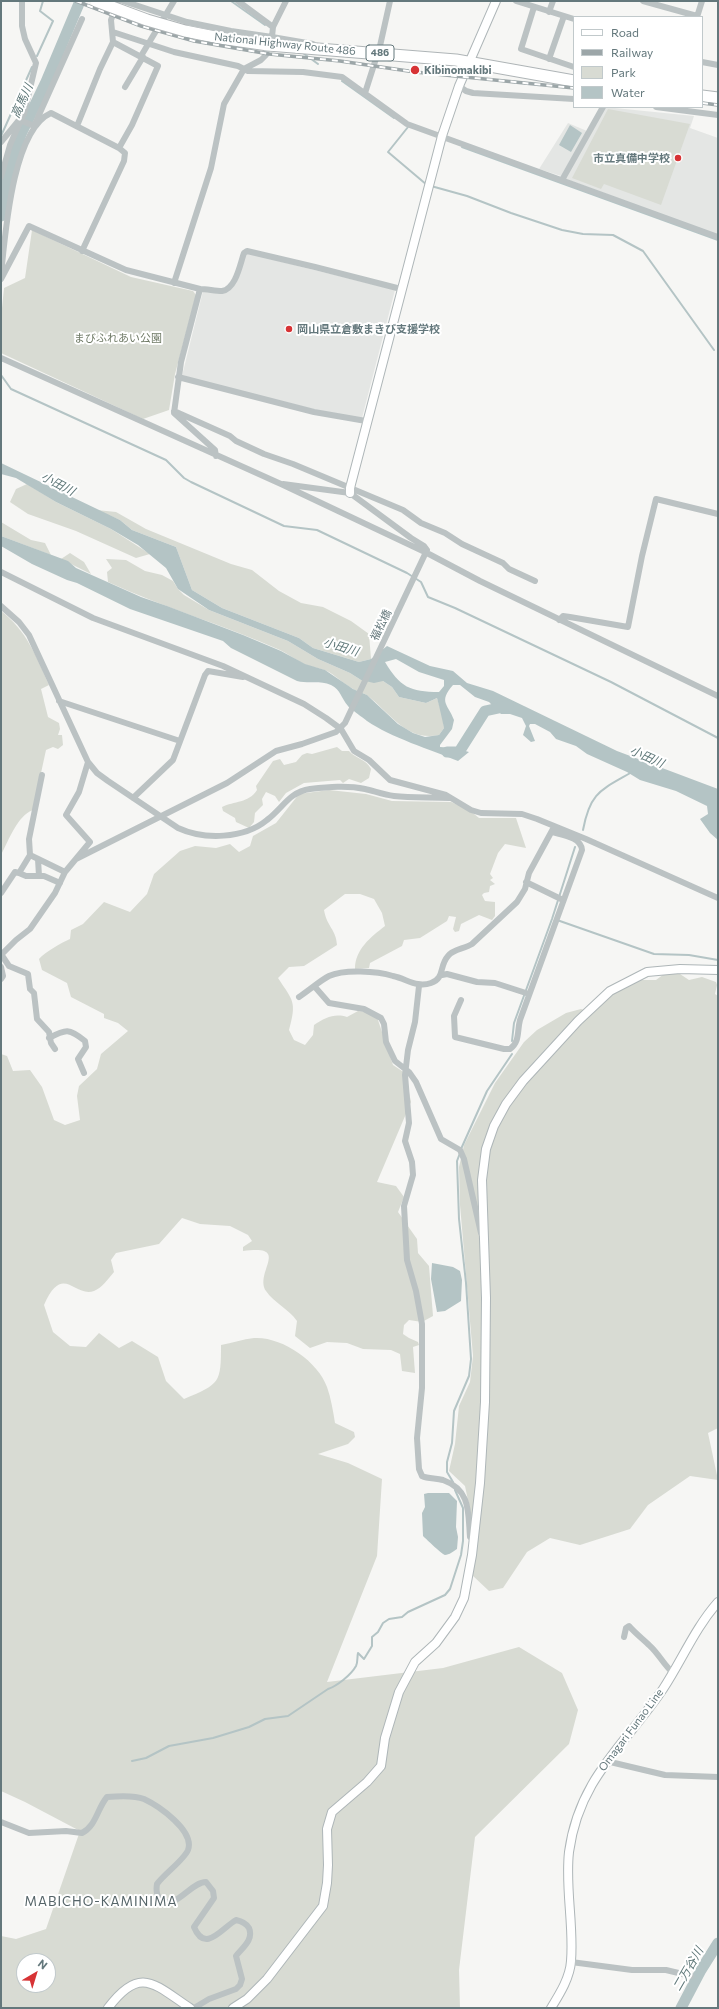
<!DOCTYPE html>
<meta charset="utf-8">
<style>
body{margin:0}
#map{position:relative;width:719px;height:2009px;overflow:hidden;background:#f6f6f4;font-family:Commissioner,sans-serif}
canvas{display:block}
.frame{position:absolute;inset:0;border:2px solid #64787c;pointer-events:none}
.legend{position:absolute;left:573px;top:16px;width:130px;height:92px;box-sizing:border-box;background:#fff;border:1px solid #c1c9cb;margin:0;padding:5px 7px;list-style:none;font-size:12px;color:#64787c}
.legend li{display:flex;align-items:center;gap:8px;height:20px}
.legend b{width:20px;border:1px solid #c1c9cb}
.north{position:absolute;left:16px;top:1953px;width:40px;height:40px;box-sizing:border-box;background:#fff;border:1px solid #c1c9cb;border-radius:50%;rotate:38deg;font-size:11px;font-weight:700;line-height:16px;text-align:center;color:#64787c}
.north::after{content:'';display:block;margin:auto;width:14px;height:18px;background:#d73335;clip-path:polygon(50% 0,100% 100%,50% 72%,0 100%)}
</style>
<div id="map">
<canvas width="719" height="2009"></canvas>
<div class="frame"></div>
<ul class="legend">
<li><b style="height:5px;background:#fff"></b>Road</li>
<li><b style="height:5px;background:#9ca6a8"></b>Railway</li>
<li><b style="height:11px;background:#d8dbd3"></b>Park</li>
<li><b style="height:11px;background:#b4c4c5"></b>Water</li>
</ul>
<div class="north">N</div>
</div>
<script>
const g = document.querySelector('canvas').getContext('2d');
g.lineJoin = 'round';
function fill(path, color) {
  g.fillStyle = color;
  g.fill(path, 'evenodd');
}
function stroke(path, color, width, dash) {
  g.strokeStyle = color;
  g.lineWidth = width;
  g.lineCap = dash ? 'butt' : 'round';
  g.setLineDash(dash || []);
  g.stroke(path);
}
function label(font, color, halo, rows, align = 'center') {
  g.font = font + ' Commissioner,"Noto Sans JP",sans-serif';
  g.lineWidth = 4;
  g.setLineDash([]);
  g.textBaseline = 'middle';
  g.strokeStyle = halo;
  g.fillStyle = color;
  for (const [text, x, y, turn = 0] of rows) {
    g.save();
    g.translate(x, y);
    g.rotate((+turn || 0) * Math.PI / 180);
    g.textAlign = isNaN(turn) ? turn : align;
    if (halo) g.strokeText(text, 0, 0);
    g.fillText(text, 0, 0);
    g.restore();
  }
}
const built = new Path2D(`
 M605 107 694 116 690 128 718 138V235L566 179 565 176Z
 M568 123 587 131 561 176 539 169Z
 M246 253 395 290 362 418 317 410 182 376 203 291 226 292Z`);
const green = new Path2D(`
 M608 109 690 124 661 205 604 184 601 189 572 178Z
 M32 230 131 277 193 291 196 295 175 374 169 410 143 419 1 353V318L4 288 25 278Z
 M27 484 56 502 111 529 150 554 136 558 76 531 28 514 10 502 16 489Z
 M97 510 116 512 146 529 231 564 252 570 279 591 301 603 323 607 351 621 369 634 371 659 359 662 313 648 299 638 222 608 192 590 176 547 132 530 120 520Z
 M1 522 31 540 45 543 51 555 1 536Z
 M70 553 84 562 91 574 61 559Z
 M106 559 126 560 145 571 162 575 173 581 178 589 184 595 209 610 288 641 318 659 350 673 361 680 383 681 392 687 399 697 426 703 437 698 443 717 444 728 439 735C407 742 390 713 368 696 364 693 359 692 355 690 347 686 339 679 332 674 324 668 313 668 304 664 296 660 288 654 280 650 224 625 164 608 108 582L107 572 112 568Z
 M1 611C27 631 36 656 49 685L41 689 48 717 59 723 60 729 58 735H62L63 745 58 749 53 747 46 750 33 810C17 816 9 840 1 855Z
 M337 747 342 751H349C356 759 366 759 371 769L369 778 361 783 349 779 343 783 340 780 304 783 286 793 279 802 275 796 266 792 262 799 263 805 255 813 254 822 249 828 236 822 235 818 223 811 222 807C234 801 249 803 257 790L256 786 273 761 280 759 284 765 296 762 302 755 307 753 312 754Z
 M329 790 366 794 392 801 451 802 468 809 479 818H516L526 848 505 844 498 853 490 874 493 878 490 880 495 884 490 886 489 892 484 893 482 895 485 901 495 902V916L492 920 479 915 461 924 459 931 455 932 453 929 456 917 449 916 447 921 420 938 404 940 402 946 370 963 369 968 355 969C355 949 371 937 385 926L382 913 374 899 360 894H345L324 910C327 927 336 929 337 945L304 966 289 967 278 978C293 1001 297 1001 289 1030L294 1040 305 1045 313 1035 314 1025C325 1018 334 1013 347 1017L358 1011 376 1014 393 1065 405 1073 411 1102 377 1182 396 1186 404 1197 398 1212 417 1239 418 1253 429 1266 433 1316 422 1322 409 1320 404 1325 403 1334 409 1338 418 1342 419 1345 413 1347 415 1373 402 1371 400 1354 391 1350 363 1349 347 1343 327 1342 310 1348 295 1336 297 1321C289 1309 274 1303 266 1291 254 1272 292 1244 243 1251V1247L252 1241 248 1235 230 1226 200 1224 182 1218 159 1244 116 1253 111 1260 114 1272C108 1279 102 1288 94 1291 74 1298 63 1262 44 1305L53 1332 70 1346 86 1347 99 1333 119 1348 132 1341 158 1357 166 1381 184 1399C220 1384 221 1383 221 1345 232 1343 243 1339 254 1338 281 1336 318 1361 327 1387 331 1398 333 1411 335 1423L354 1432 355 1437 348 1444 318 1454 348 1463 382 1479 377 1556 327 1682 443 1668 519 1647 562 1673 578 1710 569 1744 475 1837 459 1970 460 2008H1V1936L16 1939 46 1929 80 1831 25 1802 1 1791V1054L7 1056 13 1071 30 1070 42 1087 54 1120 65 1125 80 1120 77 1096 79 1086 97 1069 101 1054 128 1031 118 1023 104 1018V1014L71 997 67 983 42 970 39 959C45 952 61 943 70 939L71 930 83 924 104 902 130 912 147 894 154 874 180 851 195 846 216 848 230 844 239 852 250 846 253 836 276 823 299 794ZM24 1961H48V1985H24Z
 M664 974H680L689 980 702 977 716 982 717 985 715 994 718 996V1428L708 1433 718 1480 690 1476 648 1505 630 1529 580 1545 550 1538 527 1552 503 1588 489 1591 472 1575 474 1529 465 1486 449 1471 455 1444 459 1406 470 1382 473 1356 460 1205 459 1167 464 1145 495 1083 524 1042 537 1030 566 1013 581 1009 593 1013 609 996 640 980H656Z`);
const water = new Path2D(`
 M570 125 582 133 571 152 559 145Z
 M1 463 120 520 132 530 176 547 192 590 222 608 299 638 313 648 359 662 371 659 387 646 430 666 453 671 467 683 493 691 617 751 718 789V840L710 833 700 819 708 814 707 806 676 791 640 780 627 772 587 754 576 746 556 739 550 732 535 724H530L529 726 535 741 531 742 523 735 526 726 522 718 510 714H501L489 702 475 697 460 685H453C438 702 448 704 454 720L452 729 440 745V747L454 748 469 752 458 761C431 750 390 737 367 721 365 719 349 708 348 706 341 698 341 690 331 685 320 680 309 684 297 681L231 648 223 641 130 609 77 583 67 580 32 564 1 546V536L68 561 76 568 141 597 167 606 243 635 281 651 305 664 325 670 353 689 367 695 398 724 413 733 425 737 439 735 444 728C442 719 440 709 437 698L426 703 399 697 392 687 383 681 374 683 361 680 350 673 318 659 288 641 209 610 178 589 166 568 138 545 111 529 56 502 16 478 1 474ZM396 659 419 672 444 680V686L439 692C410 692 400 687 385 662Z
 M432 1263 453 1267 460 1271 462 1280 461 1301 445 1311 437 1312 431 1279Z
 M428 1493H449L457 1501 456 1527 458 1537 457 1549C454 1551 449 1555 445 1555 443 1555 426 1539 423 1536L422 1513 425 1507 424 1494Z`);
const stream = new Path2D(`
 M231 1 265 25
 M303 53 318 64
 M37 56 53 21 40 11 43 1
 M342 81 394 118
 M408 127 388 152 427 185
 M1 136 32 67
 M462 147 718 240
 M431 186 467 196 511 213 562 230 583 234 613 235 643 251 714 350
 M1 375 11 389 166 460 184 478 191 482 284 526 317 530 407 573 421 582 428 597 455 608 611 682 718 738
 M583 830C590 792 601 790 632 772
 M557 920 654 954 689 955 718 960
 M512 1041 514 1023 552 919 575 847
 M461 1149 487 1091 512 1054
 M453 1482 447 1472V1462L452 1443 454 1411 469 1376 471 1359 466 1283 459 1219 457 1161 460 1153
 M132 1761 146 1758 169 1746 213 1738 249 1727 265 1719 288 1716 328 1689C337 1686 351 1675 356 1666 358 1662 357 1657 358 1653L364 1659 372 1646V1637L378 1632 383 1623 389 1619 402 1617 408 1612 445 1595 450 1589 461 1555 463 1541V1508L455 1490`);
const river = new Path2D(`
 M1 216 7 178 21 134 46 82 80 1
 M447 752H459L485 711 508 706
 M681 2008 701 1970 718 1943`);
const street = new Path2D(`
 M123 1 187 22 231 31 272 37
 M238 1 273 27
 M286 1 273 27 272 37 313 44
 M516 1 574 19
 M643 1 697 16
 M534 7 521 49 574 67
 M549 12 553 1
 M697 17 702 1
 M113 32 174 52 238 66 248 71 303 72 342 77 407 124 718 237
 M113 42 158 66 132 125 119 148
 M141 56 174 1
 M549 59 564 16
 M702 62 718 65
 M459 86 466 91 473 93 574 99
 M125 87 143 57
 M365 93 380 46 390 1
 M656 107 718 115
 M20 120 34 126 82 19
 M77 126 100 69 113 42 111 20 118 1
 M1 142 24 114 36 63 25 39 22 26V1
 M1 177 10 145 21 120
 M562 180 603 107
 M1 275C5 237 12 130 51 113L119 148 125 153 124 161 82 251
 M1 279 29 226 126 270 200 289 181 362 174 413 215 450 216 456
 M174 283 211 168 224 104 244 69 261 60 266 55 268 45
 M200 289C207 289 215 291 222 291 236 289 240 264 244 253L247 251 315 267 401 289
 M1 358 281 484 427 553 480 581 718 696
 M178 377 314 412 366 421
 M174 411 230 436 236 441 264 454 293 464 403 510 421 523 445 533 462 544 503 563 509 569 535 581
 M1 572 93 618 223 666 304 704 326 718 341 729 354 751 369 760 390 780 446 795 471 810 481 813 522 814 537 819 586 839 718 898
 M1 606 19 622 29 635 88 762 97 773 108 781 178 828C204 840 244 839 267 820 283 808 289 792 310 789 328 787 347 785 365 789 374 791 384 795 394 796 412 798 430 797 449 798
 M559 620 563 616 570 617 628 627 642 556 656 499 718 514
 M59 701 180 741
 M42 775 29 839 30 855 65 872
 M133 798 173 760 205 675 208 671 243 677
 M38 859 39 876
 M76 859 227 783 276 751 302 744 336 732 345 723 427 550 424 546 411 538 350 493 283 484
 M19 873 26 876H44L60 883
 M526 882 563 900
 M1 893 15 872 19 873 30 855
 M1 954 9 966 28 974 30 989 34 993 37 1019 49 1032 51 1043 55 1049
 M1 955 16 940 30 929 55 893 65 872 90 842 66 815 79 792 88 762
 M1 967 3 976 1 979
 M442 975 447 974 477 982 495 983 529 994
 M419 986 415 1022 408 1050 405 1075 409 1123 405 1141 412 1162 413 1175 404 1206 407 1260 416 1291 422 1324V1388L417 1438 419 1469 422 1476C428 1479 436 1478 443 1480 471 1490 468 1512 470 1537L474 1541
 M315 987 329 1003 364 1009 381 1018 384 1024 386 1042 395 1061 409 1072 416 1082 441 1139 460 1150 464 1159 481 1233
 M299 997C308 991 321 980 329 976 344 969 377 971 393 976 407 979 417 988 431 983 445 978 439 966 448 956 453 949 464 949 472 944L517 902 525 889 529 873 554 827
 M461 1000 454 1016 455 1037 504 1049H510C520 1042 517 1031 520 1020L582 850C581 837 562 835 552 832
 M49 1038C66 1029 69 1028 85 1041L86 1047 78 1059 84 1073
 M624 1637 626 1628 629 1626C636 1634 643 1639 650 1646 658 1653 664 1665 673 1673
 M606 1761 665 1775 718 1777
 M1 1822 29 1833 66 1831 82 1833C96 1826 97 1809 107 1797 118 1796 134 1795 144 1799 159 1806 195 1831 188 1850 184 1860 164 1874 157 1884 156 1890 156 1895 160 1899 175 1912 190 1882 206 1882L213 1891 214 1898 194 1927C205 1954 222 1928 236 1920 241 1921 246 1923 249 1928 254 1940 242 1948 236 1956L242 1979 240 1985 236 1989 209 1999 194 2008
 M571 1962 632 1970H666L691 1976`);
const secondary = new Path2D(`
 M350 493V488L442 136 459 86 496 1
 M108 2008C140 1965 154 1984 190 2008
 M233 2008 247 1999 267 1979 323 1906 327 1883 328 1865 327 1829 332 1812 367 1782 381 1766 385 1738 399 1692 415 1662 436 1643 455 1617 464 1598 472 1555 480 1483 485 1402 486 1298 482 1180 486 1149 494 1126 506 1104 523 1081 578 1021 610 991 647 972 680 969 718 970
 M551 2008C559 1995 570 1978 571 1961 574 1925 565 1888 569 1852 579 1778 625 1745 663 1689 682 1660 695 1628 718 1602`);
const highway = new Path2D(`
 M185 31 220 38 268 45 456 60 574 81
 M702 96 718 98`);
const rail = new Path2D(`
 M76 1 141 26 194 41 269 54 340 61 415 72 574 88
 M702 103 718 105`);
const highwayBridge = new Path2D(`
 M96 1 147 20 185 31`);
const markers = [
 [415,70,5,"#d73335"],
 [678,158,4,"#d73335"],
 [289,329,4,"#d73335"]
];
const shields = [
 [380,53,28]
];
const shieldNames = [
 ["486",380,53]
];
const streetNames = [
 ["National Highway Route 486",285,44,6],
 ["福松橋",381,625,-64],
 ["Omagari Funao Line",631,1730,-53]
];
const poiNames = [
 ["Kibinomakibi",424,70],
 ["市立真備中学校",670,158,"right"],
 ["岡山県立倉敷まきび支援学校",297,329]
];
const parkNames = [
 ["まびふれあい公園",118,338]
];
const waterNames = [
 ["高馬川",22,101,-66],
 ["小田川",58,484,28],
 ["小田川",341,647,17],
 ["小田川",647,757,24],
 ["二万谷川",688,1969,-60]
];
const quarterNames = [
 ["MABICHO-KAMINIMA",101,1902]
];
fill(built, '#e4e6e4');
fill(green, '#d8dbd3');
fill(water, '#b4c4c5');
stroke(stream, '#b4c4c5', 2);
stroke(river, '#b4c4c5', 11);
stroke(secondary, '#aeb6b8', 10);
stroke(highway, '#afb5b7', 13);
stroke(street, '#bbc2c3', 6);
stroke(secondary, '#fff', 8);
stroke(highway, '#fff', 11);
stroke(rail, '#9ca6a8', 3.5);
stroke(rail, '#fff', 2, [6]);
stroke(highwayBridge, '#afb5b7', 13, []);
stroke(highwayBridge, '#fff', 11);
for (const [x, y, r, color] of markers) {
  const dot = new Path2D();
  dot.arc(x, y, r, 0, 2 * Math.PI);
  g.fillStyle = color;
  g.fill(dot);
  stroke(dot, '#fff', 1.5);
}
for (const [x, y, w] of shields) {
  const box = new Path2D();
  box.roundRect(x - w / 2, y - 8, w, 16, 3);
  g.fillStyle = '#fff';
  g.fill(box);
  stroke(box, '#64787c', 1);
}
label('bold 10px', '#64787c', null, shieldNames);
label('11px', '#64787c', '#fff', streetNames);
label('bold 11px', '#64787c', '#fff', poiNames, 'left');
label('11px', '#6f7a66', '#fff', parkNames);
label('italic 12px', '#5e7778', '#fff', waterNames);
g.letterSpacing = '1px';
label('13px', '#556468', '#fff', quarterNames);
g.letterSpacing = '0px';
</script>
